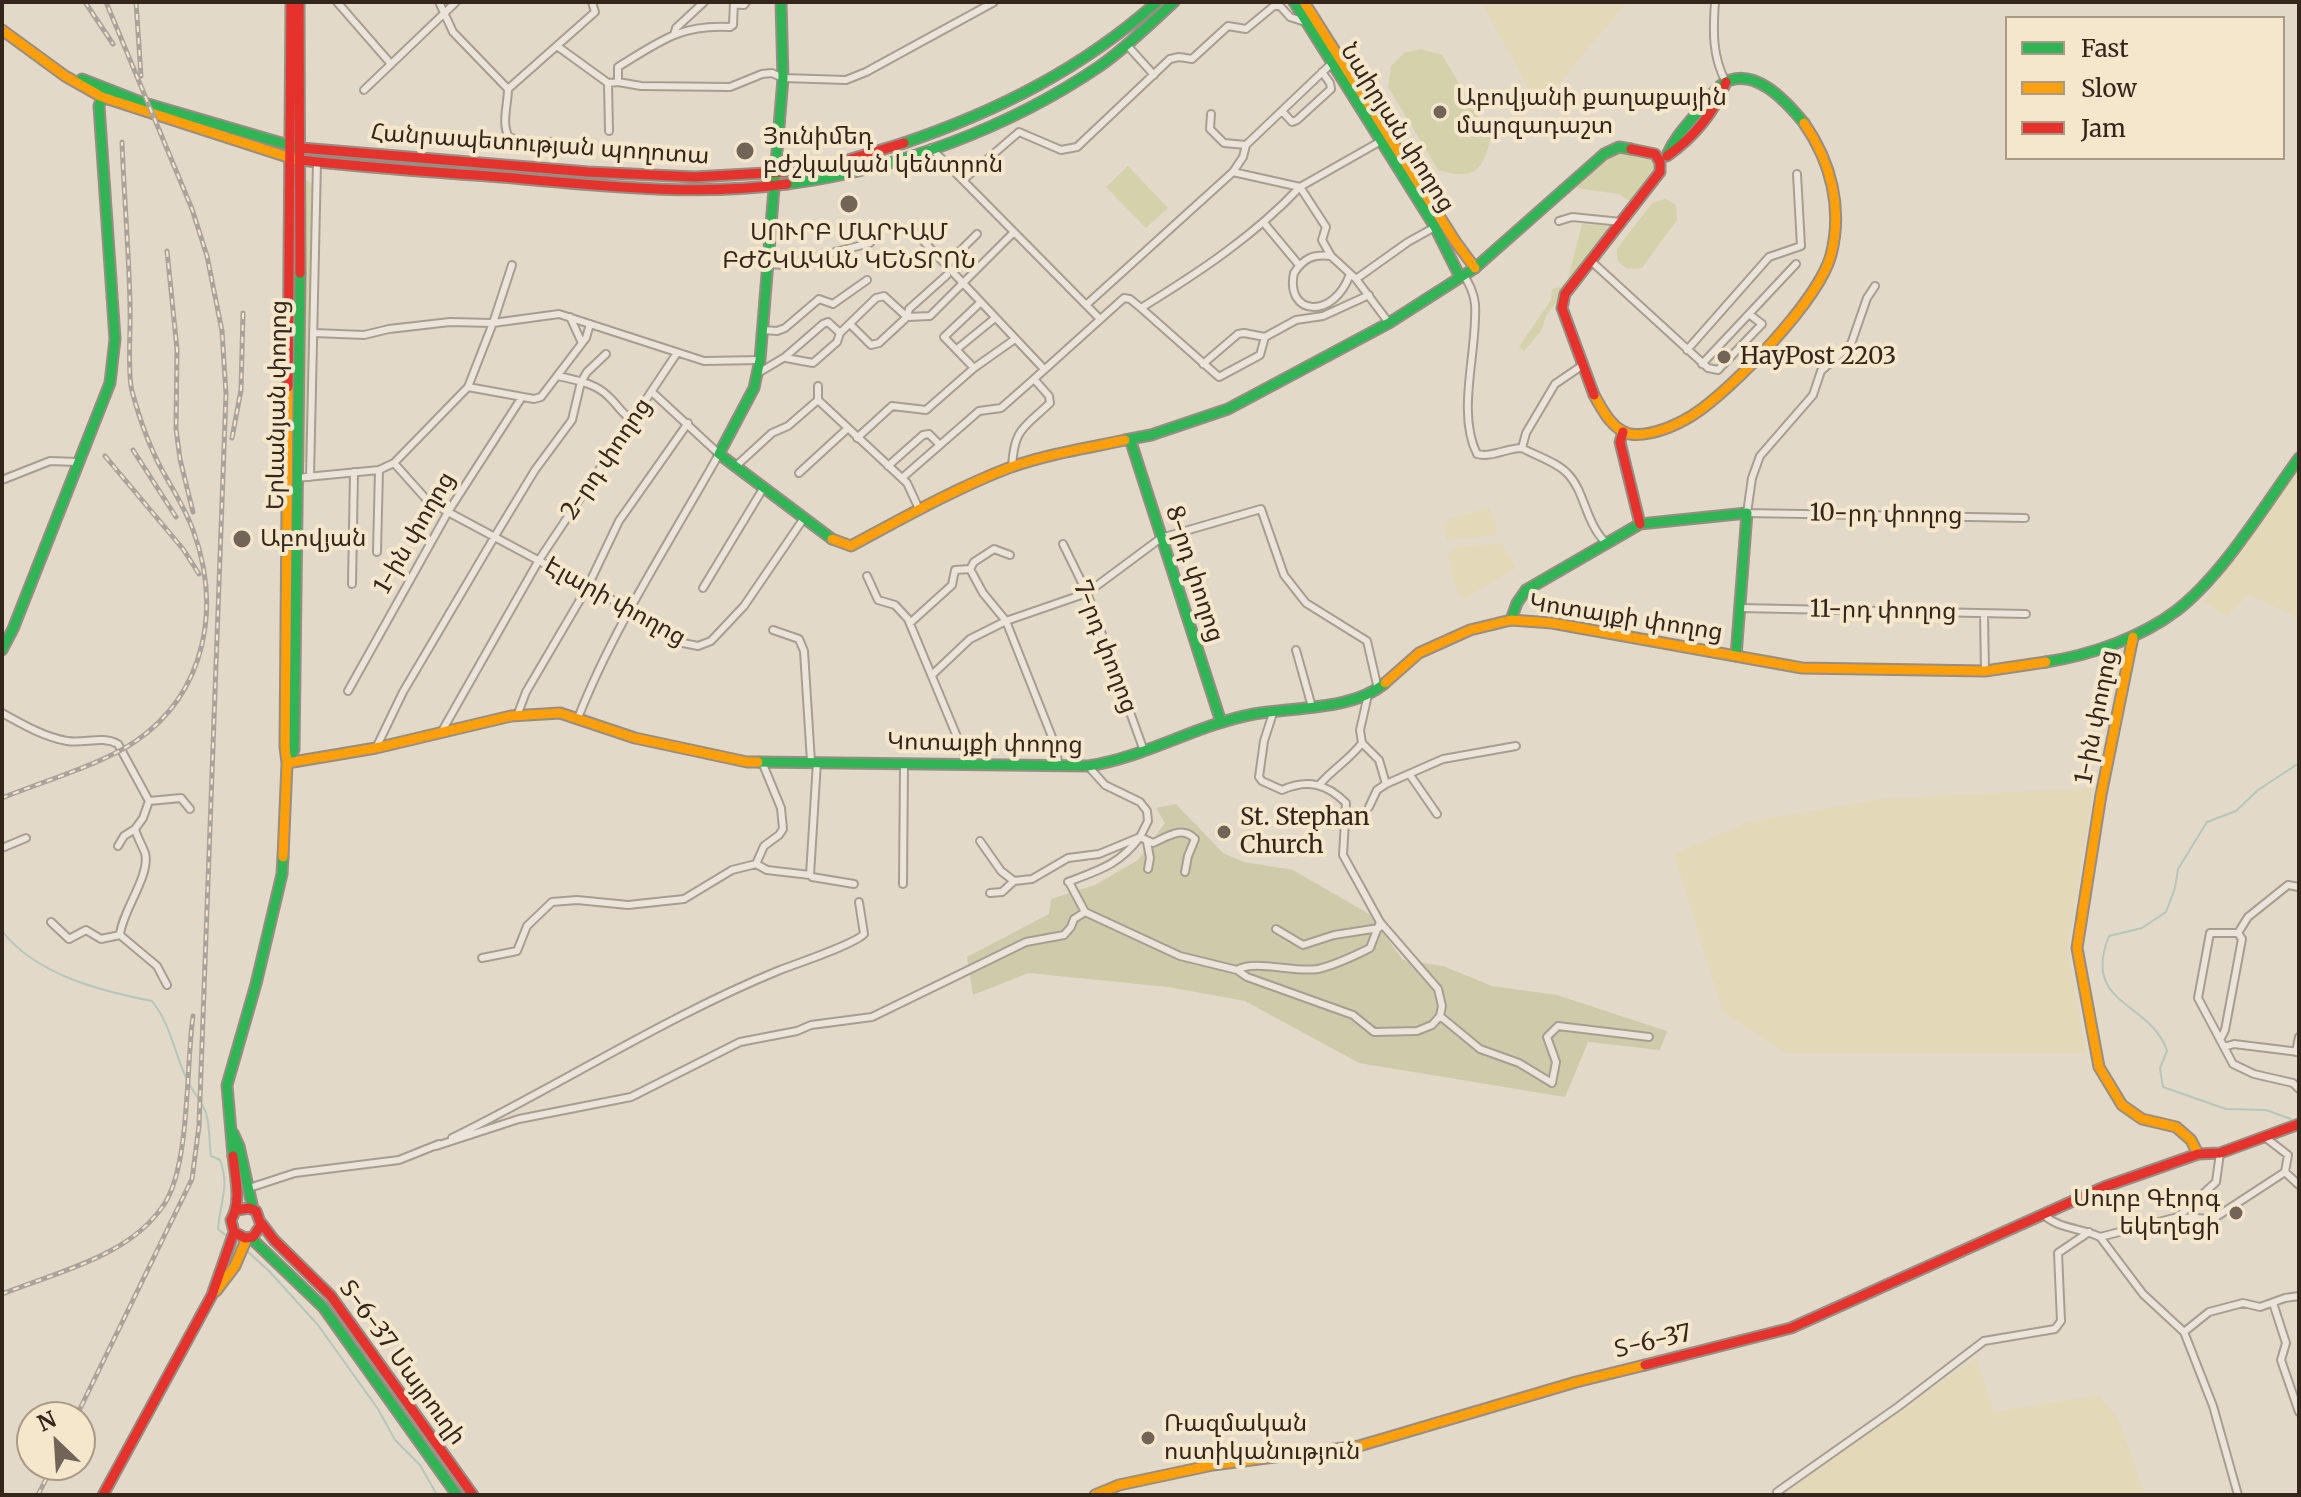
<!DOCTYPE html>
<meta charset="utf-8">
<style>
body{margin:0}
#map{position:relative;width:2301px;height:1497px;overflow:hidden;background:#e3d9c8;font-family:Merriweather,serif}
canvas{display:block}
.frame{position:absolute;inset:0;border:4px solid #35261b;pointer-events:none}
.legend{position:absolute;left:2005px;top:16px;width:280px;height:144px;box-sizing:border-box;background:#f5e7cc;border:2px solid #a89a85;margin:0;padding:10px 14px;list-style:none;font-size:24px;color:#35261b}
.legend li{display:flex;align-items:center;gap:16px;height:40px}
.legend b{width:40px;border:2px solid #a89a85}
.north{position:absolute;left:16px;top:1401px;width:80px;height:80px;box-sizing:border-box;background:#f5e7cc;border:2px solid #a89a85;border-radius:50%;rotate:335deg;font-size:22px;font-weight:700;line-height:32px;text-align:center;color:#35261b}
.north::after{content:'';display:block;margin:auto;width:28px;height:36px;background:#726558;clip-path:polygon(50% 0,100% 100%,50% 72%,0 100%)}
</style>
<div id="map">
<canvas width="2301" height="1497"></canvas>
<div class="frame"></div>
<ul class="legend">
<li><b style="height:10px;background:#30b455"></b>Fast</li>
<li><b style="height:10px;background:#ff9f0a"></b>Slow</li>
<li><b style="height:10px;background:#e5322d"></b>Jam</li>
</ul>
<div class="north">N</div>
</div>
<script>
const g = document.querySelector('canvas').getContext('2d');
g.lineJoin = 'round';
function fill(path, color) {
  g.fillStyle = color;
  g.fill(path, 'evenodd');
}
function stroke(path, color, width, dash) {
  g.strokeStyle = color;
  g.lineWidth = width;
  g.lineCap = dash ? 'butt' : 'round';
  g.setLineDash(dash || []);
  g.stroke(path);
}
function label(font, color, halo, rows, align = 'center') {
  g.font = font + ' Merriweather,"Noto Sans Armenian",serif';
  g.lineWidth = 8;
  g.setLineDash([]);
  g.textBaseline = 'middle';
  g.strokeStyle = halo;
  g.fillStyle = color;
  for (const [text, x, y, turn = 0] of rows) {
    g.save();
    g.translate(x, y);
    g.rotate((+turn || 0) * Math.PI / 180);
    g.textAlign = isNaN(turn) ? turn : align;
    if (halo) g.strokeText(text, 0, 0);
    g.fillText(text, 0, 0);
    g.restore();
  }
}
const farmland = new Path2D(`
 M1481 2H1627L1539 107Z
 M2299 469V618L2249 595 2227 616 2203 602Z
 M1490 507 1497 535 1447 540 1444 527 1445 521Z
 M1501 543 1516 568 1462 600 1453 580 1449 556 1456 548Z
 M2093 788 2067 951 2086 1053H1786L1723 1012 1674 854 1748 822 1882 799Z
 M1977 1357 1993 1412 2099 1395 2118 1418 2145 1495H1781Z`);
const green = new Path2D(`
 M1421 49 1442 55 1491 137C1483 171 1474 181 1438 170L1388 87 1391 66 1404 53Z
 M1618 152 1651 158 1658 168 1631 202 1619 194 1576 188 1610 156Z
 M1128 166 1168 208 1146 228 1106 187Z
 M308 180 312 185 310 458 305 463 301 460 305 182Z
 M1665 199 1676 205 1677 220 1642 268C1627 271 1615 266 1617 249L1652 203Z
 M1582 224 1606 226 1609 232 1546 316 1541 331 1524 351 1519 347 1551 300 1552 289 1561 287 1568 279Z`);
const cemetery = new Path2D(`
 M1176 804 1223 853 1244 862 1293 870 1369 914 1403 960 1443 966 1492 986 1557 995 1667 1031 1660 1050 1588 1042 1565 1097 1359 1063 1245 1001 1168 987 1029 973 973 995 967 957 1049 914 1051 899 1095 885 1138 860 1165 823 1156 808Z`);
const stream = new Path2D(`
 M2 931C36 975 101 991 152 1001 171 1025 174 1052 187 1080 192 1091 202 1101 206 1113 210 1126 209 1143 211 1156L220 1160C230 1185 220 1203 218 1229L229 1238
 M2291 1119 2266 1110 2226 1109 2163 1087 2160 1068 2167 1051C2151 1001 2081 1006 2109 936L2142 928 2166 912 2175 888 2178 869 2207 822 2236 811 2258 790 2299 763
 M247 1251 269 1271 318 1325 378 1409 395 1440 420 1465 437 1495`);
const street = new Path2D(`
 M337 2 391 64
 M439 2 453 32 508 89
 M1715 2C1713 30 1712 57 1726 82
 M734 4 744 5 746 2
 M674 35 676 28 704 2
 M1126 44 1154 75
 M557 46 608 83
 M618 82 641 86 730 87 762 74 772 73 783 78 846 80 866 72 994 2
 M364 90 456 2
 M1282 111 1292 122 1297 120 1331 89 1330 83 1322 72
 M1211 114 1210 129 1224 143 1246 145 1332 63
 M609 131 608 83 618 82V67C659 42 680 24 730 27L733 25 734 2
 M556 142 519 141 509 137C501 124 508 104 508 89L595 12 592 2
 M931 148 1099 318
 M1233 172 1243 157 1246 145
 M963 180 1019 132 1061 150 1077 147 1170 59 1179 57 1192 59 1228 26 1246 29 1275 5 1281 7 1290 17 1305 22
 M1559 221 1572 217 1621 222
 M1264 223 1299 265
 M911 228 946 265
 M977 234 946 265 1044 369
 M1331 256C1313 254 1304 258 1294 273 1285 316 1334 320 1350 274
 M1591 261 1708 368 1718 370 1762 324 1749 314
 M769 264 785 265 870 243
 M1464 275C1469 284 1474 293 1475 304 1478 350 1456 412 1477 454 1491 458 1507 448 1522 448L1526 433 1555 384 1583 365
 M1356 279 1408 242 1435 227
 M1875 286 1867 298 1851 344 1821 371 1813 395 1760 456 1752 478 1747 513 2025 518
 M1086 305 1233 172 1300 187 1381 141
 M1141 308C1198 273 1254 236 1300 187L1326 227 1322 240 1331 256 1356 279 1389 323
 M570 317 582 343
 M850 324 871 345 879 343 907 317 909 309 947 275
 M763 330 777 331 785 328 819 299 833 304 867 280
 M314 333 364 335 389 329 450 322 493 323 559 314 704 361 760 360
 M957 349 995 318
 M1687 350 1769 257 1801 246 1797 174
 M786 358 813 363 837 342 840 333
 M1203 364 1238 334 1244 333 1265 337
 M1702 364 1796 264
 M974 368 944 337 981 302
 M758 373 785 357 823 324 828 322 840 333 876 298 884 296 907 317 930 316 1014 232
 M558 376C575 380 595 383 608 396 617 404 621 413 632 420
 M468 387 534 399 541 397 586 338 590 324
 M818 400 907 483 919 509
 M857 438 892 406 926 410 974 368 1015 339
 M1522 448C1536 456 1557 462 1568 474 1585 492 1585 521 1605 542
 M394 463 427 500 448 512 631 610 683 643 698 646 711 641 744 606 804 518
 M736 466 772 433 788 426 818 400V386
 M888 466 923 435 929 434 940 445
 M1012 467C1014 428 1024 428 1050 403L1049 396 1034 379 1124 298 1130 299 1141 308 1219 377 1260 355 1265 337 1296 320 1323 316 1369 295
 M799 473 847 429
 M310 477 317 162
 M296 478 379 470 394 463 468 387 493 323 512 265
 M902 478 979 411 1001 408 1034 379
 M2 480 50 461 77 462
 M1063 544 1087 593 1144 751
 M377 552 379 470
 M970 569 983 593 1006 621 1054 742 1059 766
 M867 576 878 600 895 605 908 619 968 763
 M352 584 354 472
 M703 588 764 487
 M1740 608 2026 614
 M1984 614 1985 671
 M910 623 952 585 955 570 970 569 974 562 994 549 1010 555
 M773 630 799 639 804 651 811 762
 M1296 650 1312 707
 M933 674 970 639 1006 621 1087 593 1161 538 1261 509 1284 575 1306 603 1367 641 1378 689
 M348 691 448 512 522 397
 M2 713C22 724 44 737 67 741 85 744 102 735 118 744L149 801 143 818 135 829C137 837 142 845 145 853 151 875 122 911 120 935L157 966 167 985
 M517 716 526 692 587 588 619 521 688 423
 M578 718C614 626 671 540 719 454L652 392
 M442 731 539 560 677 353
 M1362 743 1379 760 1386 784
 M376 748 403 692 495 536 535 470 572 420 581 382 587 372 606 354
 M1410 775 1437 814
 M1320 784C1335 767 1348 761 1362 743L1360 730 1368 695
 M149 801 181 798 190 809
 M1369 807 1377 790 1386 784 1443 759 1516 746
 M980 841 1001 871 1014 881 1032 879 1068 858 1099 854 1140 837 1148 821 1147 811 1140 802 1105 785 1088 766
 M1147 842 1150 858 1148 869
 M118 846 124 836 135 829
 M2 848 26 838
 M756 864 767 870 810 875 817 762
 M810 875 812 877 854 884
 M1068 882C1099 870 1119 865 1140 837L1153 843C1167 837 1182 825 1195 839L1188 856 1185 872
 M903 884 904 763
 M2299 887 2288 885 2248 917 2238 933H2210L2198 998 2233 1064 2254 1074 2293 1083 2299 1089
 M990 893 1002 892 1014 881
 M1085 912 1180 956 1237 970 1247 977 1353 1015 1374 1032 1417 1031 1432 1025 1440 1016 1442 1006 1438 989 1380 922 1343 855 1346 803C1326 783 1307 779 1282 790L1262 781 1259 777 1264 741 1273 713
 M51 922 69 939 86 930 101 939 120 935
 M1276 929 1303 945 1334 935 1379 928
 M482 958 517 951 527 926 552 902 577 900 628 905 684 899 732 870 756 864 764 846 779 835 783 829 781 808 762 762
 M1237 970C1254 959 1294 973 1318 969 1336 965 1354 956 1370 948L1380 922
 M1440 1016 1480 1049 1519 1063 1552 1083 1556 1062 1547 1037 1558 1026 1649 1037
 M2220 1040 2225 1030 2242 939 2238 933
 M2224 1047 2234 1044 2299 1052
 M2296 1052 2299 1037
 M452 1138C562 1084 667 1016 780 970 798 963 855 944 864 934L859 902
 M436 1146 519 1119 631 1097 740 1042 797 1031 811 1025 872 1017 1026 942 1064 935 1071 927 1074 919 1085 912 1069 882
 M2285 1172 2299 1185
 M249 1188 295 1173 399 1160 439 1144
 M2045 1216C2060 1229 2082 1228 2100 1237L2143 1294 2184 1332 2213 1406 2238 1495
 M2178 1217 2216 1182 2220 1153
 M2100 1237 2178 1217 2213 1219 2285 1172 2288 1155 2266 1138
 M2273 1303 2286 1343 2281 1360 2299 1412
 M2184 1332 2209 1312 2243 1303 2260 1307 2285 1298 2299 1296
 M1777 1492 1899 1406 1984 1341 2055 1329 2061 1321 2058 1253 2089 1232`);
const fast = new Path2D(`
 M781 2 783 78 760 360 754 388 719 454 832 539
 M1294 2 1435 227 1460 277
 M82 79 141 102 295 147
 M904 143C998 111 1083 68 1157 2
 M1667 155C1674 139 1685 127 1696 114 1704 104 1711 93 1721 85 1752 63 1786 101 1804 123
 M787 184C896 170 1009 128 1100 66 1127 47 1150 24 1174 2
 M1130 439 1221 722
 M1125 440 1151 435 1228 409 1389 323 1475 268 1604 154 1619 147 1631 149
 M1511 620 1517 603 1526 590 1640 524 1747 513 1736 656
 M2 650 13 629 110 383 115 339 99 106 104 92
 M2046 662C2091 655 2140 638 2176 611 2223 575 2264 506 2299 458
 M288 761 294 750 300 273
 M758 762 1088 766C1146 757 1196 725 1254 714 1294 707 1354 710 1385 683
 M233 1133 239 1146 253 1209
 M233 1156 227 1085 256 984 282 874 283 857
 M251 1238 323 1307 457 1495`);
const slow = new Path2D(`
 M1304 2 1455 241 1475 268
 M2 30 65 76 102 97 294 159
 M1594 395C1602 409 1612 430 1630 434 1651 437 1677 425 1693 415 1732 390 1819 300 1831 255 1843 208 1831 162 1804 123
 M832 539 851 546C903 518 956 488 1011 467 1048 454 1087 448 1125 440
 M2133 637 2101 795 2077 948 2099 1067 2122 1105 2142 1119 2176 1127 2191 1140 2198 1154
 M1385 683 1419 653 1470 630 1511 620 1552 623 1802 668 1985 671 2046 662
 M287 763 376 748 511 716 560 713 635 738 747 762H758
 M283 857 287 763 285 747 288 387
 M216 1291 235 1266 247 1238
 M1095 1495 1119 1485 1213 1465 1359 1446 1576 1382 1645 1365`);
const jam = new Path2D(`
 M299 2 300 273
 M301 148 588 172 695 177 801 171 848 160 904 143
 M1667 156C1693 138 1715 112 1726 82
 M301 160C368 168 434 172 501 177 595 185 693 197 787 184
 M288 387 291 2
 M1594 395 1562 308 1565 294 1660 172V162L1655 154 1631 149
 M1623 432 1620 442 1640 524
 M262 1224 274 1240 331 1296 473 1495
 M234 1232 245 1238 253 1237 261 1225 256 1211 249 1208 237 1210
 M1645 1365 1791 1328 2104 1187 2198 1154 2220 1153 2299 1124
 M103 1495 212 1295 234 1232 231 1220C242 1202 235 1177 233 1156`);
const rail = new Path2D(`
 M85 2 113 44
 M136 2 141 76
 M167 251 177 349 176 429 180 459 193 512
 M232 438 241 390 243 313
 M133 450 176 517
 M105 456 183 549 199 574
 M2 798C41 782 103 764 136 741 207 692 221 606 193 530 185 508 173 490 162 470 149 446 139 417 132 391 127 373 131 327 130 306 129 251 124 197 122 142
 M2 1294C37 1280 77 1269 110 1251 131 1240 152 1223 165 1203 190 1163 186 1066 193 1016
 M76 1417 192 1179 199 1126 226 394 222 331 207 256 192 209 106 2
 M38 1495 53 1465`);
const markers = [
 [1440,112,8,"#726558"],
 [745,151,10,"#726558"],
 [849,204,10,"#726558"],
 [1724,357,8,"#726558"],
 [242,539,10,"#726558"],
 [1224,832,8,"#726558"],
 [2236,1213,8,"#726558"],
 [1148,1438,8,"#726558"]
];
const poiNames = [
 ["Աբովյանի քաղաքային",1456,98],
 ["մարզադաշտ",1456,126],
 ["Յունիմեդ",763,137],
 ["բժշկական կենտրոն",763,165],
 ["ՍՈՒՐԲ ՄԱՐԻԱՄ",849,233,"center"],
 ["ԲԺՇԿԱԿԱՆ ԿԵՆՏՐՈՆ",849,261,"center"],
 ["HayPost 2203",1740,357],
 ["Աբովյան",260,539],
 ["St. Stephan",1240,818],
 ["Church",1240,846],
 ["Սուրբ Գէորգ",2220,1199,"right"],
 ["եկեղեցի",2220,1227,"right"],
 ["Ռազմական",1164,1424],
 ["ոստիկանություն",1164,1452]
];
const streetNames = [
 ["Նաիրյան փողոց",1397,128,58],
 ["Հանրապետության պողոտա",540,145,4],
 ["Երևանյան փողոց",278,405,-89],
 ["2-րդ փողոց",607,459,-56],
 ["10-րդ փողոց",1886,515,1],
 ["1-ին փողոց",415,533,-60],
 ["8-րդ փողոց",1194,574,72],
 ["Էլարի փողոց",615,602,29],
 ["11-րդ փողոց",1883,611,1],
 ["Կոտայքի փողոց",1626,618,9],
 ["7-րդ փողոց",1105,647,69],
 ["1-ին փողոց",2097,717,-79],
 ["Կոտայքի փողոց",985,744,1],
 ["Տ-6-37",1653,1342,-13],
 ["Տ-6-37 Մայրուղի",402,1363,54]
];
fill(farmland, '#e3d8b8');
fill(green, '#d4d2aa');
fill(cemetery, '#cecbaa');
stroke(stream, '#b5c7ba', 2);
stroke(street, '#a79e92', 10);
stroke(fast, '#978d82', 13);
stroke(slow, '#978d82', 13);
stroke(jam, '#978d82', 13);
stroke(street, '#ebe4da', 6);
stroke(fast, '#30b455', 9);
stroke(slow, '#ff9f0a', 9);
stroke(jam, '#e5322d', 9);
stroke(rail, '#aaa39b', 5);
stroke(rail, '#f5e7cc', 2, [6]);
for (const [x, y, r, color] of markers) {
  const dot = new Path2D();
  dot.arc(x, y, r, 0, 2 * Math.PI);
  g.fillStyle = color;
  g.fill(dot);
  stroke(dot, '#f5e7cc', 3);
}
label('24px', '#35261b', '#f5e7cc', poiNames, 'left');
label('24px', '#35261b', '#f5e7cc', streetNames);
</script>
